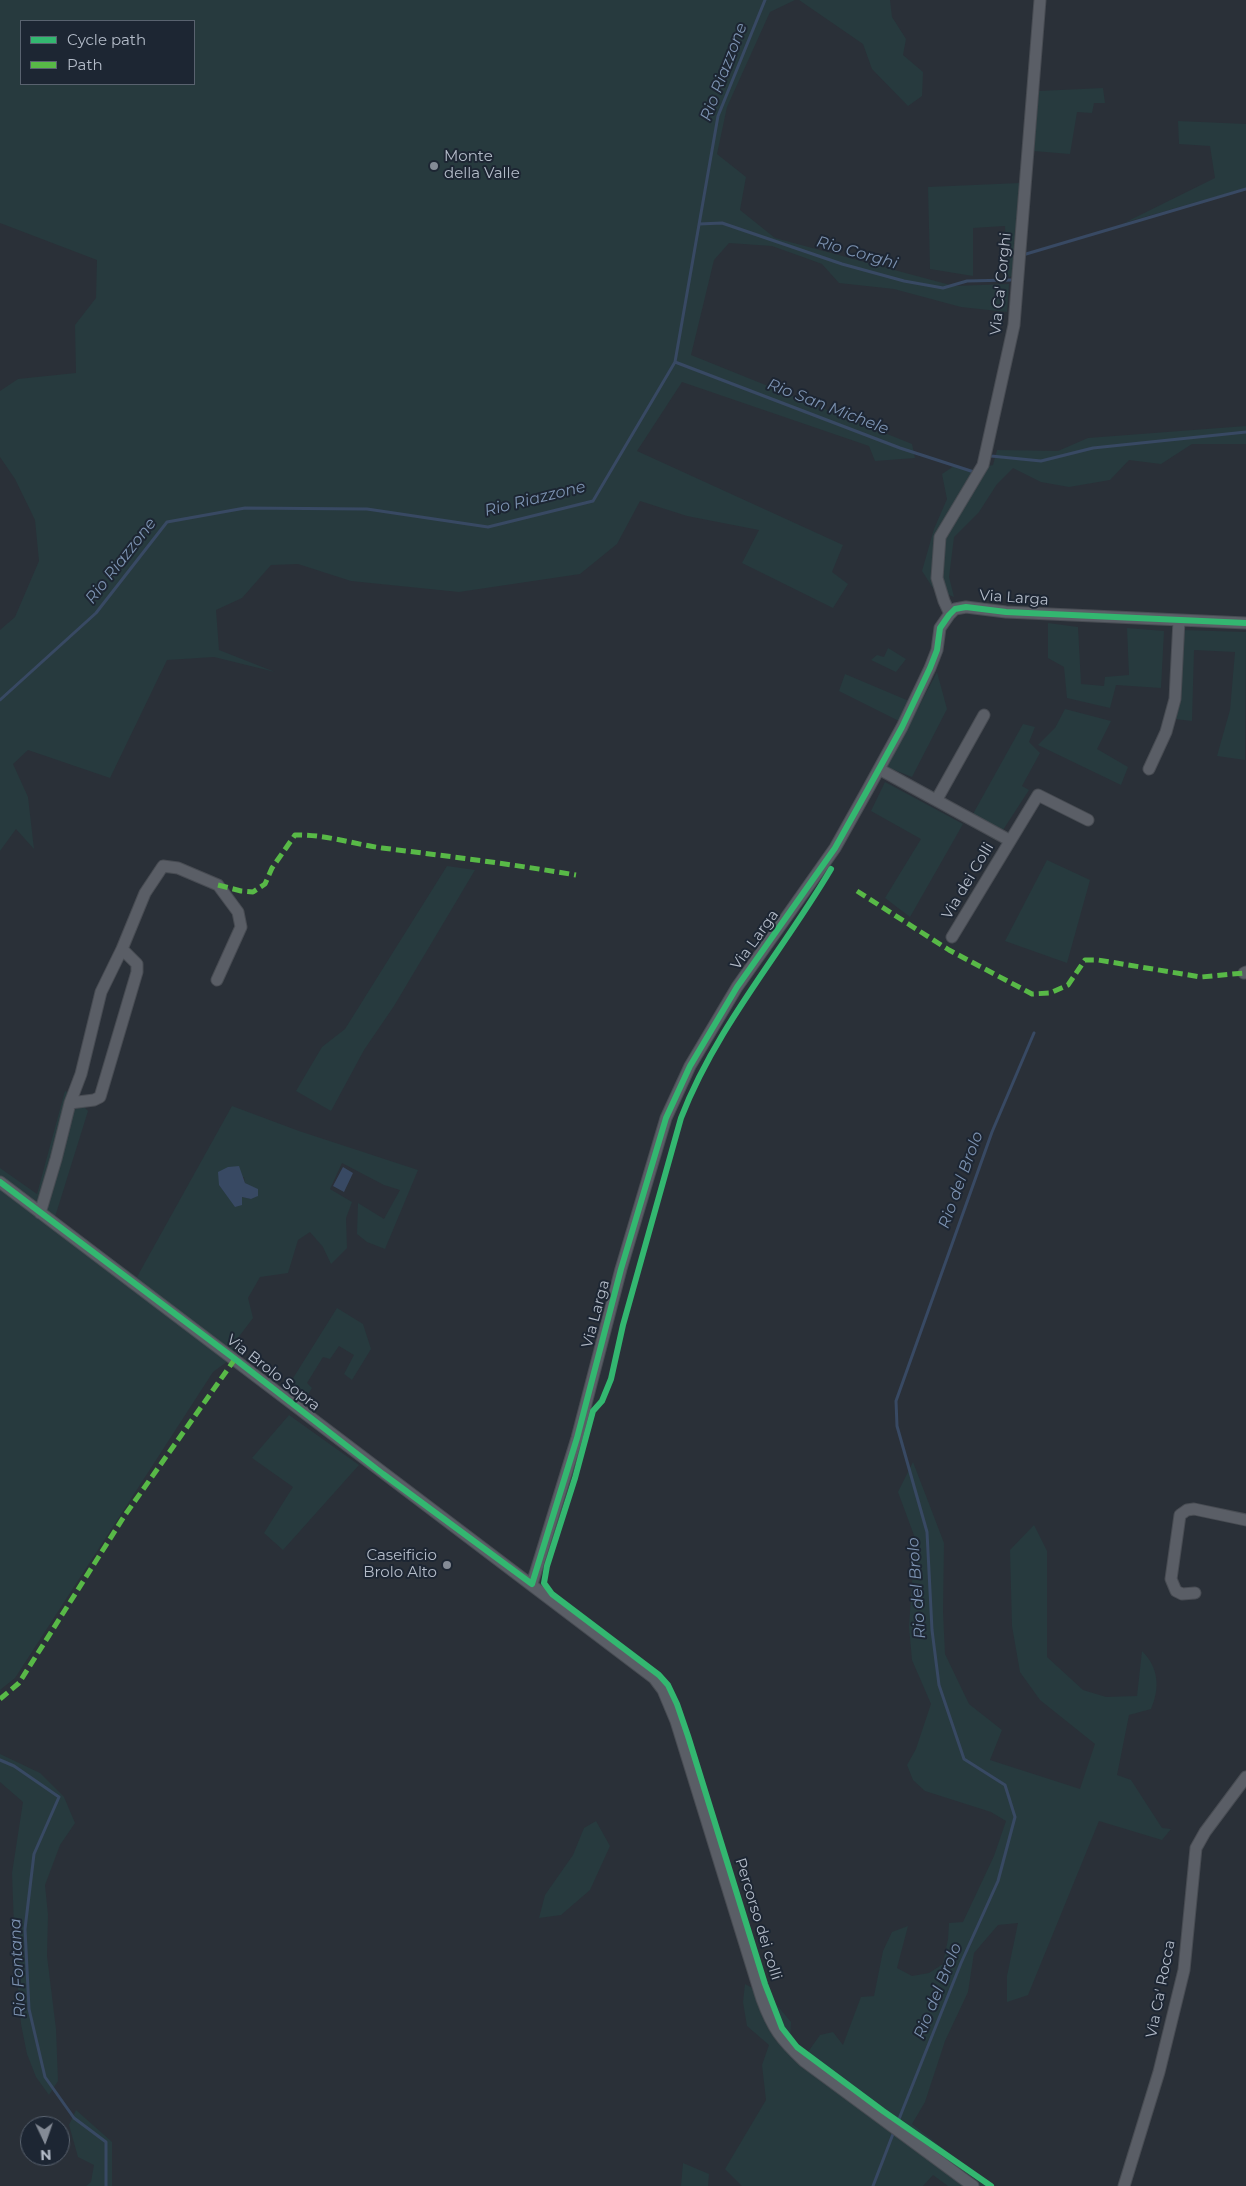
<!DOCTYPE html>
<style>
body{margin:0}
#map{position:relative;width:1246px;height:2186px;overflow:hidden;background:#2a3038;font-family:Montserrat,sans-serif}
canvas{display:block}
.legend{position:absolute;left:20px;top:20px;width:175px;height:65px;box-sizing:border-box;background:#1d2633;border:1px solid #59626f;margin:0;padding:6px 9px;list-style:none;font-size:15px;color:#b4bcc9}
.legend li{display:flex;align-items:center;gap:10px;height:25px}
.legend b{width:25px;border:1px solid #59626f}
.north{position:absolute;left:20px;top:2116px;width:50px;height:50px;box-sizing:border-box;background:#1d2633;border:1px solid #59626f;border-radius:50%;rotate:177deg;font-size:14px;font-weight:700;line-height:20px;text-align:center;color:#b4bcc9}
.north::after{content:'';display:block;margin:auto;width:18px;height:22px;background:#848b96;clip-path:polygon(50% 0,100% 100%,50% 72%,0 100%)}
</style>
<div id="map">
<canvas width="1246" height="2186"></canvas>
<ul class="legend">
<li><b style="height:6px;background:#33b770"></b>Cycle path</li>
<li><b style="height:6px;background:#58b947"></b>Path</li>
</ul>
<div class="north">N</div>
</div>
<script>
const g = document.querySelector('canvas').getContext('2d');
g.lineJoin = 'round';
function fill(path, color) {
  g.fillStyle = color;
  g.fill(path, 'evenodd');
}
function stroke(path, color, width, dash) {
  g.strokeStyle = color;
  g.lineWidth = width;
  g.lineCap = dash ? 'butt' : 'round';
  g.setLineDash(dash || []);
  g.stroke(path);
}
function label(font, color, halo, rows, align = 'center') {
  g.font = font + ' Montserrat,sans-serif';
  g.lineWidth = 4;
  g.setLineDash([]);
  g.textBaseline = 'middle';
  g.strokeStyle = halo;
  g.fillStyle = color;
  for (const [text, x, y, turn = 0] of rows) {
    g.save();
    g.translate(x, y);
    g.rotate((+turn || 0) * Math.PI / 180);
    g.textAlign = isNaN(turn) ? turn : align;
    if (halo) g.strokeText(text, 0, 0);
    g.fillText(text, 0, 0);
    g.restore();
  }
}
const green = new Path2D(`
 M0 0H795L770 12 727 107 717 154 746 177 740 210 775 238 954 286 1009 284 1007 312 961 307 894 289 839 283 822 264 800 256 772 246 729 243 714 260 691 355 912 444 915 458 875 461 869 446 682 382 637 451 843 545 832 572 848 584 833 608 742 563 759 530 687 516 640 501 617 544 580 574 459 592 351 581 298 564 271 565 242 598 216 610 219 650 275 672 214 657 167 660 110 778 28 750 13 764 28 797 34 849 16 829 0 851V630L15 617 39 561 35 520 15 479 0 457V391L18 379 76 373 75 325 96 298 97 260 0 223ZM21 21H194V84H21Z
 M799 0H890L892 17 906 39 903 55 923 72 922 96 908 106 872 69 863 44Z
 M1103 88 1105 103H1094L1092 113 1077 112 1070 154 1034 151 1039 91Z
 M1178 121 1246 124V188L1124 223 1215 178 1210 146 1179 144Z
 M1020 183 1014 276 1007 277 1005 226 973 228V276L930 269 928 187Z
 M1246 426V444H1192L1161 464 1129 460 1110 480 1069 487 1041 482 1013 468 997 484 979 512 954 537 949 577 954 597 933 588 922 571 934 529 947 499 942 474 954 466 971 470 993 465 997 450 1058 451 1088 438Z
 M1048 623 1078 627 1081 684 1104 686 1105 677 1129 675 1127 628 1164 631 1161 688 1116 685 1110 708 1067 698 1064 667 1048 658Z
 M1182 630 1246 632 1245 760 1217 756 1230 710 1235 652 1194 650 1192 721 1175 719 1181 702Z
 M888 648 906 659 896 672 871 660 877 655 884 657Z
 M937 672 947 709 912 777 887 767Z
 M845 674 909 701 901 722 839 691Z
 M1065 709 1111 721 1097 749 1128 767 1121 785 1038 745 1055 728Z
 M1023 724 1035 727 1029 742 1040 753 1022 786 1029 790 1003 830 973 814Z
 M885 782 963 824 910 917 885 898 921 839 871 811Z
 M1047 860 1090 880 1067 963 1005 941Z
 M447 866 475 870 394 1006 364 1050 331 1111 296 1091 322 1047 345 1029Z
 M65 1091 73 1095 88 1111 55 1217 137 1277 232 1106 299 1131 418 1170 385 1249 367 1242 357 1234 358 1203 384 1219 400 1190 384 1185 342 1163 330 1189 352 1202 346 1218 347 1248 331 1264 323 1247 310 1232 298 1240 288 1273 260 1277 248 1298 253 1318 234 1343 228 1345 239 1353 213 1372 15 1678 0 1690V1168L37 1194ZM244 1177 245 1183 258 1190 257 1196 251 1199 242 1197 235 1206 219 1185Z
 M337 1308 363 1324 371 1349 352 1380 344 1374 354 1355 339 1346 330 1359 323 1357 307 1383 312 1388 305 1399 285 1391Z
 M289 1415 359 1465 283 1550 264 1533 293 1487 252 1458Z
 M913 1462 944 1543 943 1612 945 1654 969 1704 1002 1730 990 1760 1080 1789 1095 1744 1040 1700 1020 1672 1012 1626 1010 1550 1034 1525 1047 1551V1657L1083 1690 1106 1697 1137 1696 1142 1651C1159 1668 1160 1688 1151 1709L1129 1715 1117 1775 1131 1780 1162 1828 1171 1829 1162 1840 1099 1821 1028 1995 1007 2002V1976L1018 1923 998 1925 974 1953 968 1992 945 2041 925 2102 912 2124 991 2186H948L933 2175 923 2186H742L725 2169 766 2100 762 2065 769 2045 747 2026 743 2002 745 1984 771 1998 791 2022 790 2039 808 2052 820 2035 833 2032 843 2045 861 1997 874 1996 883 1951 892 1932 908 1926 897 1968 912 1976 929 1973 943 1964 948 1939 949 1923 963 1922 994 1856 1006 1821 991 1812 925 1791 913 1780 907 1765 916 1749 931 1704 912 1660 909 1627 915 1538 898 1492Z
 M0 1754 40 1773 64 1797 75 1823 60 1845 45 1885 48 1915 47 1956 56 2029 58 2081 49 2095 36 2077 27 2054 21 2024 15 1954 12 1873 23 1802 0 1782Z
 M596 1821 610 1846 590 1890 561 1915 539 1918 545 1895 573 1855 584 1828Z
 M76 2110 112 2142V2186H86L91 2182 94 2165 78 2157 69 2125Z
 M683 2163 709 2174 708 2186H681Z`);
const water = new Path2D(`
 M239 1166 245 1183 258 1189V1196L251 1199 242 1197V1205L235 1207 219 1185 218 1172 228 1167Z
 M343 1167 353 1173 344 1192 333 1186Z`);
const stream = new Path2D(`
 M699 224 722 223 842 264 904 281 943 288 967 281 1011 280
 M1026 254 1246 189
 M675 362 900 448 974 472
 M991 456 1041 461 1093 448 1246 432
 M0 700 96 613 167 522 245 508 367 509 488 527 593 501 675 362 718 116 765 0
 M0 1760 14 1766 59 1797 34 1854 25 1929 29 2009 45 2077 74 2118 106 2142V2186
 M899 2119 961 1963 998 1881 1015 1817 1005 1785 964 1759 939 1685 932 1630 927 1532 897 1426 896 1401 992 1132 1034 1033
 M873 2186 893 2134`);
const minor = new Path2D(`
 M950 614 944 601 937 578 940 537 983 465 1014 325 1040 0
 M879 769 1009 840
 M1149 769 1166 732 1175 699 1179 620
 M937 799 984 715
 M952 937 1038 795 1088 820
 M1244 973 1246 972
 M70 1103 94 1100 100 1097 137 972V964L122 949
 M0 1182 654 1678 663 1690 676 1721 762 1999C773 2029 781 2039 804 2061L973 2186
 M40 1213 56 1159 70 1103 81 1074 101 992 122 949 145 893 163 866 178 868 218 885 238 912 241 927 217 980
 M532 1584 577 1438 621 1269 666 1118 690 1066 737 987 835 848 868 789 902 727 930 668 937 650 940 628 949 615 955 609 966 607 1006 612 1246 623
 M1195 1593 1182 1594 1176 1591 1171 1579 1180 1515 1187 1510 1194 1509 1246 1520
 M1124 2186 1159 2072 1184 1970 1196 1848 1205 1832 1246 1777`);
const quiet = new Path2D(`
 M218 885 241 891 253 892 265 884 272 868 295 835C324 834 353 844 382 848 447 856 511 864 576 875
 M857 891 949 950 1032 994 1050 993 1068 985 1085 960H1098L1201 977 1244 973
 M0 1699 19 1683 125 1515 235 1359`);
const cycleway = new Path2D(`
 M831 869C782 952 716 1027 681 1118L623 1325 611 1379 602 1401 593 1411 575 1478 547 1566 544 1583 552 1594 659 1675 668 1685 677 1704 688 1736 765 1984 782 2028 797 2047 883 2111 991 2186
 M0 1182 235 1359 383 1474 532 1584 577 1438 621 1269 666 1118 690 1066 737 987 835 848 868 789 902 727 930 668 937 650 940 628 949 615 955 609 966 607 1006 612 1246 623`);
const markers = [
 [434,166,5,"#848b96"],
 [447,1565,5,"#848b96"]
];
const poiNames = [
 ["Monte",444,157],
 ["della Valle",444,174],
 ["Caseificio",437,1556,"right"],
 ["Brolo Alto",437,1573,"right"]
];
const streetNames = [
 ["Via Ca' Corghi",1001,284,-84],
 ["Via Larga",1014,598,4],
 ["Via dei Colli",968,881,-59],
 ["Via Larga",755,940,-54],
 ["Via Larga",596,1314,-75],
 ["Via Brolo Sopra",273,1373,38],
 ["Percorso dei colli",758,1919,73],
 ["Via Ca' Rocca",1161,1989,-79]
];
const waterNames = [
 ["Rio Riazzone",724,72,-69],
 ["Rio Corghi",857,253,16],
 ["Rio San Michele",828,407,21],
 ["Rio Riazzone",535,499,-14],
 ["Rio Riazzone",121,561,-52],
 ["Rio del Brolo",961,1180,-70],
 ["Rio del Brolo",917,1588,-94],
 ["Rio Fontana",18,1968,-93],
 ["Rio del Brolo",938,1991,-68]
];
fill(green, '#273a3e');
fill(water, '#384963');
stroke(stream, '#384963', 3);
stroke(minor, '#484c53', 13);
stroke(minor, '#5a5e66', 11);
stroke(quiet, '#58b947', 5, [10, 5]);
stroke(cycleway, '#33b770', 6);
for (const [x, y, r, color] of markers) {
  const dot = new Path2D();
  dot.arc(x, y, r, 0, 2 * Math.PI);
  g.fillStyle = color;
  g.fill(dot);
  stroke(dot, '#1d2633', 2);
}
label('15px', '#b4bcc9', '#1d2633', poiNames, 'left');
label('15px', '#b4bcc9', '#1d2633', streetNames);
label('italic 16px', '#7c92b1', '#1d2633', waterNames);
</script>
